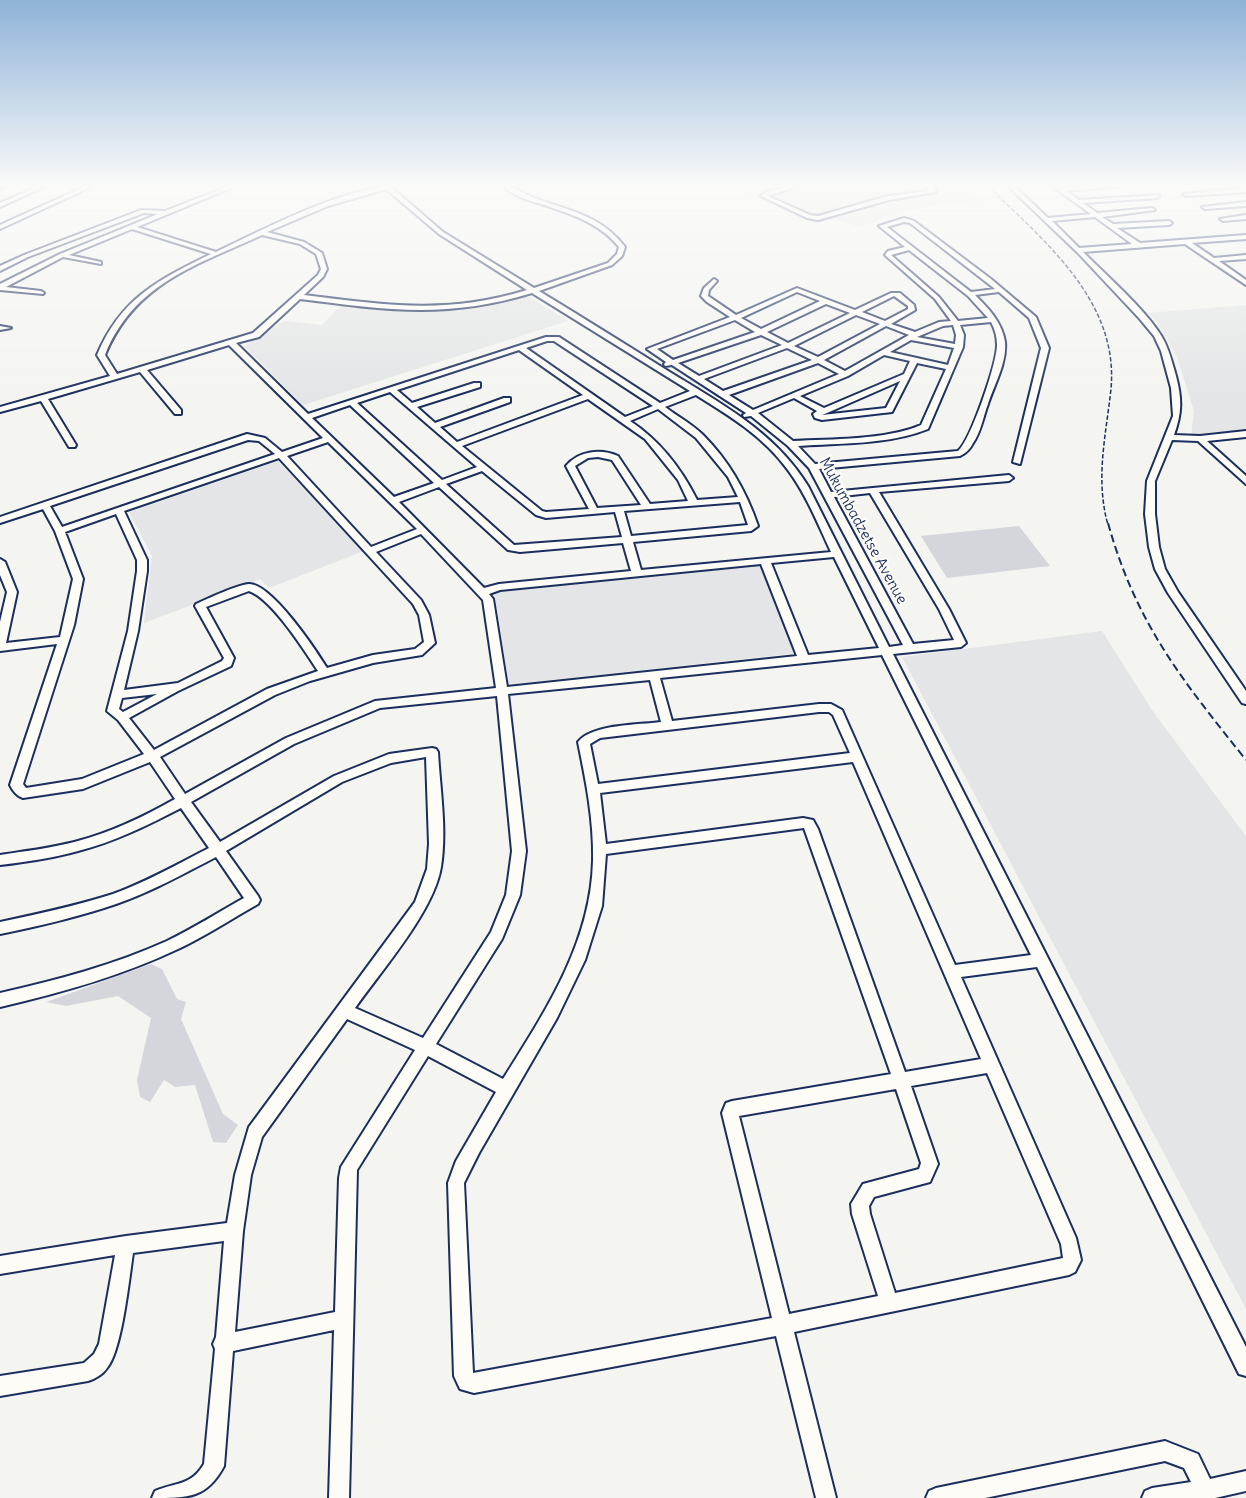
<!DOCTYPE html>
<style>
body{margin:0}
canvas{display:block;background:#f4f4f1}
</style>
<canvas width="1246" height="1498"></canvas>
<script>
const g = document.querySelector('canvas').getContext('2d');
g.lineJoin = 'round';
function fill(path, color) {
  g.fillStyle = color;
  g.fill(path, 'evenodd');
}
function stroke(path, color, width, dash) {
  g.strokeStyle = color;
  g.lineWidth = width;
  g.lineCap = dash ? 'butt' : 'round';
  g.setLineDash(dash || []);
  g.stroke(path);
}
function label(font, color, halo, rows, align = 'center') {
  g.font = font + ' Delius,sans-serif';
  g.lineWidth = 4.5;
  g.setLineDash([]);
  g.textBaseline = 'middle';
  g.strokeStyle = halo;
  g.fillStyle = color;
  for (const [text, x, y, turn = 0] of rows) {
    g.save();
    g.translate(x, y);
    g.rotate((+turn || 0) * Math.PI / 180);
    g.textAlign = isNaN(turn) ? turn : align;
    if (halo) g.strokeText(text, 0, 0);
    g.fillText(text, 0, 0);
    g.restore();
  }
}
const built = new Path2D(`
 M724 186H963L978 201 918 208 856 227 836 219 817 224Z
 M516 297H530L568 321 303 405 244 346 284 321 322 325 342 304 410 312 438 311 482 307Z
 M1246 305V430L1191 436 1194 411 1177 357 1157 322 1148 313Z
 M278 461 364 551 269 588 260 579 144 623 152 556 129 512Z
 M756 565 764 569 798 653 509 685 494 592Z
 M1102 631 1154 713 1246 836V1309L902 657Z`);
const green = new Path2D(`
 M1019 526 1050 566 947 578 921 536Z
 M151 964 162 969 177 999 186 1002 181 1019 223 1114 238 1125 226 1143 213 1142 195 1085 175 1087 164 1080 150 1102 140 1097 137 1080 151 1018 118 996 66 1006 46 1002Z`);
const minor = new Path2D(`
 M0 186H6L0 189Z
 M39 186H46L0 207V203Z
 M86 186H93L0 229V225Z
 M229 186H236L137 227 216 252C264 229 346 186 397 186L392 188 443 232 534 288 608 263 617 254 619 247C599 222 570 214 541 204 527 200 512 195 502 186 513 186 523 193 532 197 568 211 600 214 625 247L622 256 612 265 539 291C582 317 625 344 668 371 720 403 774 431 808 486L889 647 903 645 809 468 788 446 751 416 744 417 743 415 746 413 672 365 665 366 664 364 666 362 647 349 730 317 707 302 701 296 704 288 714 279 717 281 709 290 708 296 736 315 797 288 855 310 891 293H900L914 305 915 310 891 324 915 332 939 322 951 321 935 299 885 255 888 251 905 247 879 226 904 218 914 221 991 279 1036 317 1049 348 1020 464 1013 462 1041 348 1029 318 999 292 975 295C988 308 1002 322 1005 342 1007 363 994 385 988 404 983 417 981 432 973 443 970 449 966 453 960 456L819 469 831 492 1009 475 1013 478 1009 481 879 492 949 609 966 643 961 647 893 654 1246 1347V1376L1239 1374 1037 967 961 977 1076 1238 1081 1260 1075 1272 1069 1275 794 1332 836 1498H816L776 1336 474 1393 460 1389 454 1376 448 1183 456 1161 496 1092 428 1056 357 1170 349 1498H329L334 1330 233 1351 224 1466C207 1498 189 1498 152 1498L155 1491C176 1482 191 1486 204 1464L215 1349 213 1344 216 1337 224 1241 133 1253C129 1279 122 1350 107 1368 103 1374 95 1379 88 1381L0 1396V1376L84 1363 94 1354 99 1344 115 1255 0 1274V1256L126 1236 227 1223 235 1175 249 1127 415 902 427 869 429 844 426 757 391 763 342 782 226 851 258 896 260 900 258 904C231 919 206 936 178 949 121 976 61 993 0 1007V993C57 980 114 965 167 941 194 928 219 912 244 898L216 857C183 874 151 892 116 904 78 917 39 926 0 934V922C38 914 76 906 113 894 146 882 178 864 209 848L181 808C148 825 114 842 78 851 53 858 26 862 0 865V855C26 851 52 848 78 841 112 832 145 816 175 799L150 762 83 789 23 798C17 796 13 791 10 785L57 644 0 651V622L7 592 0 575V559L5 562 17 592 6 643 60 637 73 579 55 531 43 509 0 523V517L247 434 265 438 282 452 323 438 229 345 147 370 181 410V414H175L140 372 48 399 76 445 75 447H69L41 401 0 412V407L110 376 97 355C121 298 158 280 211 254L132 229 69 255 101 262V264L63 257 6 287 41 291 44 293 43 294 0 290V284L60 254 158 214 144 213 28 257 0 271V266L24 255 141 210 165 211ZM386 189 439 234 527 290C446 315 386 305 304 295L323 277 327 269 322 253 304 242 267 232 328 206ZM904 222 910 223 995 289 971 292 887 227ZM262 235 300 244 316 254 321 269 318 275 253 333 117 374 105 355C134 283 197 265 262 235ZM909 250 968 296 988 318 958 321 939 297 891 255ZM797 292 820 301 761 329 741 318ZM532 293 690 391 660 403 559 337H546L308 414 236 343 259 337 300 299C386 310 447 319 532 293ZM894 296 908 306V309L885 321 862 312ZM826 304 850 313 788 343 767 332ZM856 315 880 324 818 357 794 346ZM735 320 755 332 673 360 657 349ZM991 322C995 329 997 337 997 345 997 363 971 440 958 451L815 464 798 446C840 443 888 445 928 429L963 347 964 335 960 325ZM953 325 956 335 955 344 917 337 943 326ZM886 326 909 335 845 371 824 360ZM761 335 782 345 699 376 678 363ZM911 340 954 348 948 365 890 352ZM547 341H554L653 406 625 417 526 348ZM787 348 812 360 723 391 704 379ZM519 350 583 395 457 442 440 427 510 402V398H504L435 423 417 407 480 387V383H474L412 403 397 390ZM884 355 910 361 904 374 824 408 800 396 848 376ZM818 363 839 374 753 410 729 395ZM917 363 946 369 921 425C886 440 831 439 793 441L758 413 794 398 817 411 813 414 815 418 822 420 892 412ZM900 381 886 408 822 415 827 413ZM390 392 477 467 442 480 357 403ZM696 395C730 416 764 437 788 470 806 494 818 524 831 552L641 570 633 542 751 531 758 526C746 491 729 461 703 435 692 424 677 416 665 407ZM588 399 645 439 678 480 688 501 650 504 618 456C601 448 578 451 566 466L589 509 546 512 542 511 462 446ZM350 405 434 483 394 497 312 418ZM658 409 696 438 728 477 738 497 697 500C681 468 660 441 630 421ZM248 440 259 441 275 454 62 527 50 506ZM328 442 417 529 371 547 287 456ZM598 457 612 460 641 505 597 508 575 466 588 458ZM279 458 413 604 419 615 424 642 415 649 373 655 327 668C315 649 272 584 249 584 239 584 207 599 196 604L195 606 224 658 222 661 178 683 124 690 138 631 147 571V560L124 511ZM482 471 536 515 546 518 615 512 622 537 514 545 446 484ZM439 487 508 550 520 552 623 543 631 571 499 584 484 588 399 502ZM870 493 939 609 954 640 913 644 834 497ZM740 502 748 525 631 536 624 511ZM116 514 137 560V571L128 631 107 711 118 720 144 754 82 779 26 788 23 784 74 625 83 579 65 532ZM421 534 483 600 496 688 375 701 286 738 185 794 160 757 275 695 310 681 373 663 422 655 435 643 429 615 421 600 376 552ZM834 557 879 648 808 655 771 563ZM761 564 797 656 507 687 493 599 489 594 500 590ZM249 591C272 599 304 650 318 671L267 689 154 750 129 718 178 691 231 666 234 658 206 607ZM882 655 1031 955 955 965 842 710 831 704H819L672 721 660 678ZM650 680 661 722C639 725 592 724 578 742 586 781 594 821 593 861 591 943 545 1012 503 1079L436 1044 502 939 520 895 526 851 508 694ZM157 694 123 712 119 709 122 698ZM497 696 512 851 506 895 491 932 423 1038 355 1008C381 971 434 911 441 867 447 830 440 789 438 752L436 749 432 748 389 754 334 776 220 842 191 802 294 744 380 708ZM819 712H829L833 715 850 753 598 784 590 744 600 738ZM853 762 981 1059 905 1072 818 829 813 820 803 818 606 844 600 793ZM804 828 891 1074 732 1101 726 1103 722 1113 772 1318 473 1373 464 1183 479 1153 557 1018 585 960 602 906 606 854ZM347 1019 415 1050 341 1167 339 1178 335 1312 235 1332 243 1231 251 1175 262 1137ZM987 1073 1061 1244 1063 1258 895 1293 870 1214 869 1206 874 1197 930 1182 938 1164 911 1086ZM896 1089 921 1163 919 1169 863 1184 851 1204 852 1214 878 1296 789 1314 739 1116Z
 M789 186H798L768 196 810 215 818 216 888 196 929 191 926 186H932L936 192 889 200 818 220 807 218 761 196 766 192Z
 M1008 186H1014L1048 218 1091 214 1052 186 1062 188 1124 186 1066 191 1079 200 1159 195 1157 198 1083 203 1097 213 1152 208 1155 210 1102 217 1113 224 1169 221 1172 223 1169 225 1117 228 1140 243 1246 235V239L1192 243 1214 258 1246 255V259L1219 261 1246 280V285L1185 244 1083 252C1106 275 1146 310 1162 337 1169 349 1172 362 1176 376 1182 399 1182 413 1174 435L1200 436 1246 431V437L1207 441 1246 476V484L1198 441 1172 440 1155 481V514L1159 547 1165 569 1178 592 1246 691V704L1242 703 1168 593 1155 569 1149 547 1145 514 1147 481 1173 416 1171 388 1161 351 1154 336 1139 318 1078 253ZM1095 217 1132 244 1079 248 1052 221Z
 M1246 188V192L1186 196 1183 194Z
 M1246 202V206L1205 209 1202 207Z
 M1246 215V219L1223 221 1220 219Z
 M0 326 11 328 0 330Z
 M1165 1441 1198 1454 1210 1479 1246 1471V1491L1215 1498H1142L1145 1491 1152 1488 1191 1482 1184 1468 1165 1461 985 1498H926L929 1491 936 1488Z`);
const railFar1 = new Path2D(`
 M988 186C1045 242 1119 301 1111 389 1106 435 1095 479 1108 525`);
const rail = new Path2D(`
 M1108 523C1136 624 1183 681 1246 760`);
const farStreetnames = [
 ["Mukumbadzetse Avenue",863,531,61]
];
fill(built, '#e4e5e6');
fill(green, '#d4d6db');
stroke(minor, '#1b2f5e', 4);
fill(minor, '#fdfcf7');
stroke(railFar1, '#1b2f5e', 1.5, [4.5, 2]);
stroke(rail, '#1b2f5e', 2, [8, 4]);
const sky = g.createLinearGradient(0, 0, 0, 395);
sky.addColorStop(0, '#8fb2d8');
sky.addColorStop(0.47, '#fafaf9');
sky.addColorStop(1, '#fafaf900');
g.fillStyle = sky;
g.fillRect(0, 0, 1246, 395);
label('15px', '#1b2f5e', '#fdfcf7', farStreetnames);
</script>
